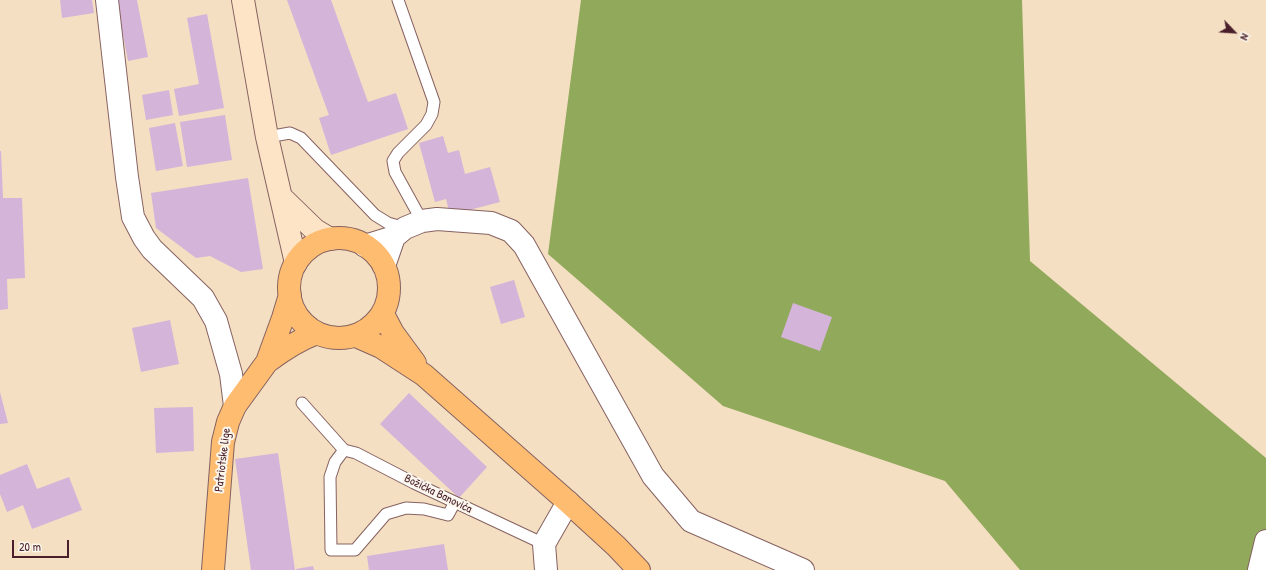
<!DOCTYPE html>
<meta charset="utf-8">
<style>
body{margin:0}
#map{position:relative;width:1266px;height:570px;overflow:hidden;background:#f4dfc3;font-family:"Patrick Hand",sans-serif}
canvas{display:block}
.north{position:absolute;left:1214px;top:12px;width:40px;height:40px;-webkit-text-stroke:3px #fbf7ec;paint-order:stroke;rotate:115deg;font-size:11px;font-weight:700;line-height:16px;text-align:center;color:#4a1f2b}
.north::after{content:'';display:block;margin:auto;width:14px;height:18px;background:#4a1f2b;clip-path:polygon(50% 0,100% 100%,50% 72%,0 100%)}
.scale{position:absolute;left:12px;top:540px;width:57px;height:18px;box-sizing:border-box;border:2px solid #4a1f2b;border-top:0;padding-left:5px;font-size:12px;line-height:14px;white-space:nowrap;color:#4a1f2b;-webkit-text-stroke:3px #fbf7ec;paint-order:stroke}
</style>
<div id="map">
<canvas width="1266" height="570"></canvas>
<div class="north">N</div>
<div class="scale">20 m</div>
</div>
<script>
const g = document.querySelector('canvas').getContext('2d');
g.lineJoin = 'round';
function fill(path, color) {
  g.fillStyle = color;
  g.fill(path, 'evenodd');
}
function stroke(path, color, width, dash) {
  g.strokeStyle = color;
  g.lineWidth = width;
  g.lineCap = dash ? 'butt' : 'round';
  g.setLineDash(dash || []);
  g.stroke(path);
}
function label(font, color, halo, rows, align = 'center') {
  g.font = font + ' "Patrick Hand",sans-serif';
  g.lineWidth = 4;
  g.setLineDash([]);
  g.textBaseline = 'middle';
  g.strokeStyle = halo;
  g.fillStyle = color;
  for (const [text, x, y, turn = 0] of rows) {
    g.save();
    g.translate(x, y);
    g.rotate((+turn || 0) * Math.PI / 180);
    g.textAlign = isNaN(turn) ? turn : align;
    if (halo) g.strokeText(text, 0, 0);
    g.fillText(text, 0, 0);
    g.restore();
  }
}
const forest = new Path2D(`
 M581 0H1022L1030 261 1266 458V570H1020L945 481 723 406 548 254Z`);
const building = new Path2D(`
 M60 0H92L94 13 62 18Z
 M116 0H137L148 57 128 61Z
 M287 0H331L368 102 396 93 408 129 331 155 319 118 329 115Z
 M207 14 224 108 179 116 174 89 199 84 187 18Z
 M169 90 173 115 146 120 142 95Z
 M225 115 232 160 187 167 180 122Z
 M175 123 183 166 156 171 149 128Z
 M443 136 448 153 459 150 465 174 490 167 500 202 450 215 446 199 435 202 419 143Z
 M0 151H1L3 198H22L25 278 7 279 8 309 0 310Z
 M248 178 263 269 241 272 210 256 196 258 156 228 151 193Z
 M514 280 525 317 501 324 490 287Z
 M793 303 832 317 820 351 781 337Z
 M170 320 179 364 141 372 132 328Z
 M0 392 8 423 0 424Z
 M409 393 487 467 459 498 380 424Z
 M193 407 194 451 156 453 154 408Z
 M278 453 295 570H251L235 459Z
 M27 464 37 489 69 477 82 510 32 529 23 505 7 512 0 494V475Z
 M444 544 448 570H369L367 556Z
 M313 566 314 570H296V569Z`);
const service = new Path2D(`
 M398 0 434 102 432 114 426 125 398 153 393 161 395 172 422 221
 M267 137 290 133 301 138 375 215 388 223 405 228
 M302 403 344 450 356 453 414 483 544 544
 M344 450 335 462 330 477 331 550H355L386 514 406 508 424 509 448 515 455 502`);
const minor = new Path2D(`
 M107 0 127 177 133 217 144 238 152 249 203 298 216 321 231 374 235 406
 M365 246 394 237 405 228 422 221 437 219 491 223 511 231 524 245 653 476 691 521 803 570
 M384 266 394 237
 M546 570 544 544 568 502
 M1259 570 1266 541`);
const secondary = new Path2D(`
 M243 0 267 137 296 263
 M281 197 315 230 330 239`);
const primary = new Path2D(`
 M289 288a50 50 0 1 1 100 0a50 50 0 1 1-100 0Z
 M383 314 393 333 415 363
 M356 336 381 347 424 375 568 502 616 546 639 570
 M267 362C283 350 298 340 317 333
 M213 570 223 442 228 422 235 406 267 362 283 318 290 295`);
const streetNames = [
 ["Patriotske lige",223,460,-83],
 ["Božićka Banovića",438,494,26]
];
fill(forest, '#91a95a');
fill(building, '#d4b4d9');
stroke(service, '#866260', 13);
stroke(minor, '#866260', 24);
stroke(secondary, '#866260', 24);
stroke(primary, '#866260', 24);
stroke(service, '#fff', 11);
stroke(minor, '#fff', 22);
stroke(secondary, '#fee4c6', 22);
stroke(primary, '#fdbc70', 22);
label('12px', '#4a1f2b', '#fbf7ec', streetNames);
</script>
